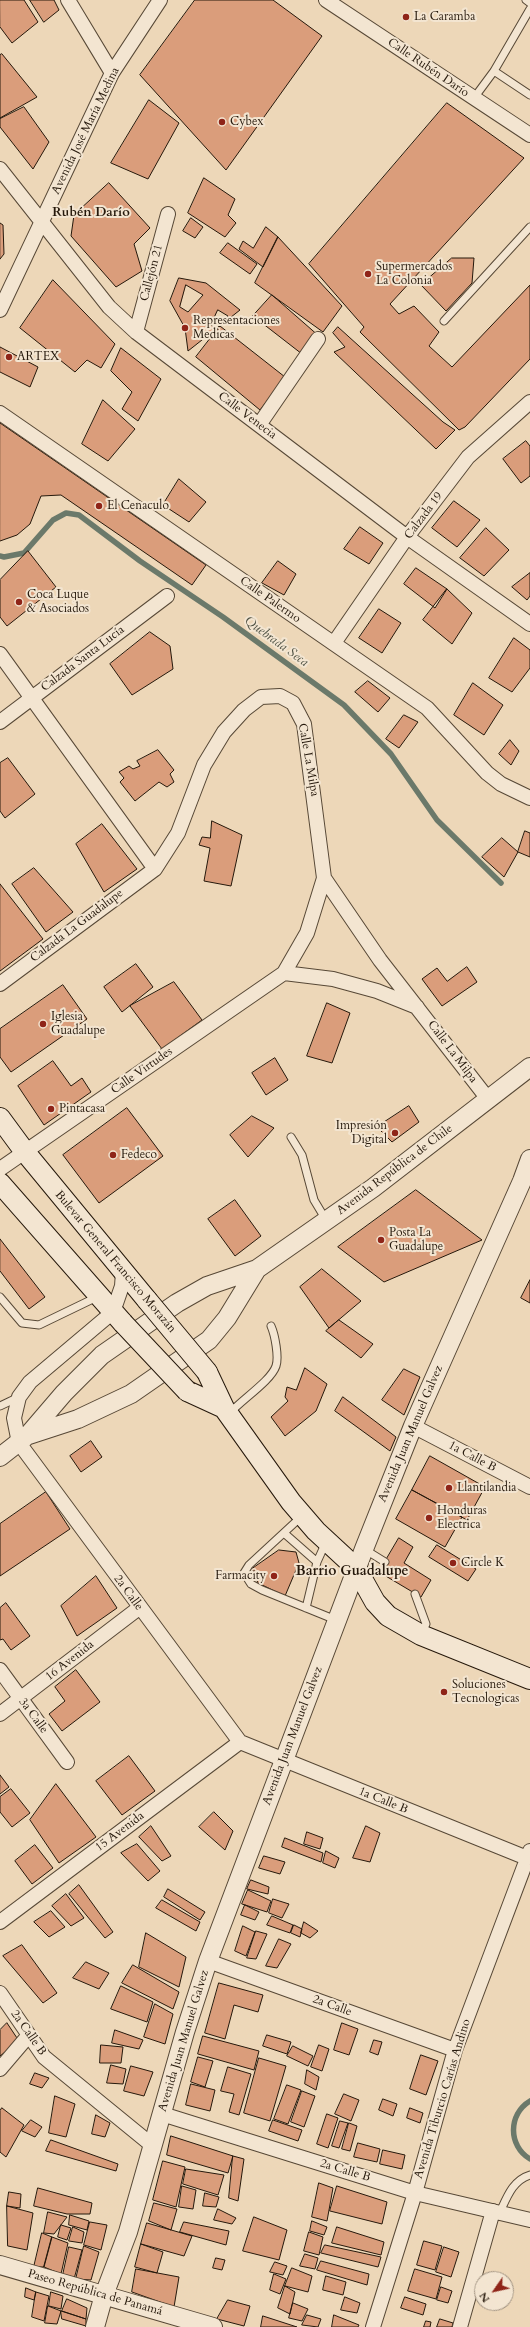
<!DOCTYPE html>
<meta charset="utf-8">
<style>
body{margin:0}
#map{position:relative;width:530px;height:2327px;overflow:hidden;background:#edd7b8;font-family:Cardo,serif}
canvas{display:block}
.north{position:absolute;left:474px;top:2271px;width:40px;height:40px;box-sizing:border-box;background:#f3e5d1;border:1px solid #a19382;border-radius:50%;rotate:236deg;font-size:11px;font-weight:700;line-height:16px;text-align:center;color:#25180b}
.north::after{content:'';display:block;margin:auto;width:14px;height:18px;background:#8f2418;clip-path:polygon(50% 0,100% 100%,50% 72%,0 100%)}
</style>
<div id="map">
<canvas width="530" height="2327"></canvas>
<div class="north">N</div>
</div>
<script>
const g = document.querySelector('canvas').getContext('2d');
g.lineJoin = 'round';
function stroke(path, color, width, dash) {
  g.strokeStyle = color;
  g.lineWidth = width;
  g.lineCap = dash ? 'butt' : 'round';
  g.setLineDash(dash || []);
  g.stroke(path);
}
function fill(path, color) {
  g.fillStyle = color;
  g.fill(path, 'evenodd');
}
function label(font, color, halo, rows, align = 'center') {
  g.font = font + ' Cardo,serif';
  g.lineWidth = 4;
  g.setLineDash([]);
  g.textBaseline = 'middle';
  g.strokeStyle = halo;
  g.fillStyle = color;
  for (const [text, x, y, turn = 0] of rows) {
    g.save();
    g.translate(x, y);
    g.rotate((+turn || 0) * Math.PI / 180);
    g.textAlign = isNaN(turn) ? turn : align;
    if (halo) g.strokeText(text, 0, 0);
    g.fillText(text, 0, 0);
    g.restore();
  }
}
const stream = new Path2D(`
 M0 556 4 557 24 553 53 520 66 513 79 515 140 561 223 617 344 705 391 754 437 820 501 883
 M530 2101C508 2114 508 2146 530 2159`);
const building = new Path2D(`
 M0 0H24L38 22 12 43 0 27Z
 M30 0H54L59 10 44 22Z
 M195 0H273L322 36 226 170 140 75Z
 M2 54 37 97 0 118V55Z
 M149 100 179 123 148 179 111 163Z
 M447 103 524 158 390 304 399 314 414 306 439 332 429 346 452 367 530 285V359L465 427 459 430 360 332 364 327 309 264Z
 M24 107 49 142 33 169 0 127V119Z
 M204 178 235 199 228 215 236 223 225 237 188 213Z
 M109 183 150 228 134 244 142 271 116 287 71 236 74 215Z
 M191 218 203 227 195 238 183 231Z
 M0 223 3 225 4 254 0 259Z
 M266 227 278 237 263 267 239 249 243 241 253 248Z
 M278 237 342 306 323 332 255 283Z
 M228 243 257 264 250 274 220 253Z
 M452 258H474L472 283 446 311 421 285Z
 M179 278 206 283 240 310 188 351 185 328 170 301Z
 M53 280 115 344 101 368 87 360 75 372 20 328Z
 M186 285 203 295 188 312 180 307Z
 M272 295 320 337 302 354 253 316Z
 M218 310 228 316 217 329 211 325Z
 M220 326 285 377 260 410 196 357Z
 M338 327 443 422 455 430 436 449 334 352 345 347 333 333Z
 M0 347 38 367 30 387 0 372Z
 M121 348 161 379 138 421 122 409 132 392 111 371Z
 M103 400 135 429 108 461 82 444Z
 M0 423 206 565 192 585 61 495 41 496 30 524 17 535 0 541Z
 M526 441 530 446V476L521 483 503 459Z
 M179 479 206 502 189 522 163 505Z
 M454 501 480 520 457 547 432 528Z
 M360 527 383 543 369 564 344 549Z
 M486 528 509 550 484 576 460 558Z
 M28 551 56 587 7 626 0 617V580Z
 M278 561 296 574 284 595 262 583Z
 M416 568 447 589 435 608 404 584Z
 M530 573V596L527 600 512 587Z
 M447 589 472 613 452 644 423 620Z
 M379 609 401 623 382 653 359 638Z
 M150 632 170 646 173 669 132 695 110 664Z
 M514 638 530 650V668L512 692 489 678Z
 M368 681 390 698 378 712 355 692Z
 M473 683 503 705 484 735 454 715Z
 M404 715 418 722 399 748 386 739Z
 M510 740 519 751 511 765 499 754Z
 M158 750 174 770 170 774 174 782 167 787 159 782 135 801 120 782 124 778 119 772 129 766 133 769 140 766 137 761Z
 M8 758 35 794 5 818 0 811V763Z
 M212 821 242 835 231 886 204 881 210 848 199 845 202 837 210 838Z
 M102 824 137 869 104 892 76 844Z
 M525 831 530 833V857L518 852Z
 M502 838 518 852 504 877 482 857Z
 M34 868 73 912 46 932 12 884Z
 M0 884 43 939 0 971Z
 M136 964 153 987 122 1012 104 987Z
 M467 967 477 982 442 1006 422 979 437 968 447 981Z
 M174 982 202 1020 162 1049 130 1006Z
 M63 985 87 1019 11 1072 0 1057V1029Z
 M327 1003 350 1013 332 1063 307 1056Z
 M275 1058 288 1080 266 1095 252 1073Z
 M53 1061 71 1086 82 1078 91 1092 44 1125 18 1086Z
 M409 1106 419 1122 392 1142 377 1127Z
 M127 1108 163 1156 99 1203 63 1155Z
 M252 1116 274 1128 248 1157 230 1135Z
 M416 1190 482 1240 384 1282 338 1247Z
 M235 1200 261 1236 235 1256 208 1219Z
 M0 1239 45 1297 29 1309 0 1271Z
 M322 1269 361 1301 329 1328 300 1287Z
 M530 1280V1303L521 1298Z
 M339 1320 373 1344 361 1358 326 1331Z
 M305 1368 327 1384 316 1411 285 1436 271 1417 288 1401 285 1397 287 1387 296 1390Z
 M404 1369 420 1377 404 1415 382 1400Z
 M343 1397 396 1437 390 1451 335 1411Z
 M91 1441 102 1457 81 1472 70 1456Z
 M430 1456 485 1487 467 1520 412 1490Z
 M412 1490 462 1517 445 1547 396 1519Z
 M46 1492 70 1529 0 1576V1524Z
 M399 1538 413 1547 404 1563 431 1580 421 1597 379 1572Z
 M437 1545 476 1569 468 1581 429 1557Z
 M279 1550 296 1552 299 1563 285 1596 258 1583 252 1569Z
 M96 1576 117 1608 77 1636 61 1606Z
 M6 1603 30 1636 11 1650 3 1639 0 1640V1608Z
 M76 1670 100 1702 62 1731 49 1714 65 1701 55 1687Z
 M129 1756 155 1791 122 1815 96 1781Z
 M0 1775 9 1787 0 1794Z
 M56 1784 96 1837 59 1863 30 1820Z
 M11 1789 30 1813 12 1827 0 1812V1797Z
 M214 1812 233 1831 225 1850 199 1827Z
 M151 1826 171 1856 162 1861 139 1837Z
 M366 1826 380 1833 370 1862 353 1858Z
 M307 1832 323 1838 320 1849 304 1844Z
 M285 1838 323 1853 321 1862 282 1847Z
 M137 1844 160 1871 148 1881 121 1853Z
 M35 1845 53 1868 32 1884 15 1861Z
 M326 1851 339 1858 335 1868 323 1863Z
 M264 1856 285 1862 280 1874 259 1868Z
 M251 1880 269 1887 268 1894 247 1889Z
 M79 1885 113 1932 105 1938 69 1894Z
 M168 1889 205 1912 200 1920 164 1897Z
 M248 1890 271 1901 267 1912 242 1904Z
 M66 1894 84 1918 71 1926 52 1906Z
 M273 1899 289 1904 282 1918 269 1913Z
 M162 1900 200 1922 196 1931 156 1908Z
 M245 1905 259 1912 255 1920 241 1915Z
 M51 1911 65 1927 49 1937 34 1922Z
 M272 1916 293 1925 290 1933 267 1925Z
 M304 1922 318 1931 310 1938 301 1933Z
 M294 1925 302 1929 300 1937 291 1933Z
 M243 1926 255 1932 246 1956 235 1951Z
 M256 1931 267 1934 256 1959 247 1958Z
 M146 1933 186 1957 179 1987 139 1967Z
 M279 1939 291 1944 277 1968 266 1966Z
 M22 1945 57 1993 43 2003 3 1956Z
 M86 1962 109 1973 99 1989 73 1978Z
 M133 1965 179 1992 173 2009 122 1983Z
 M219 1983 263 1995 258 2012 234 2005 225 2039 205 2033Z
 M121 1986 153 2002 147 2022 111 2009Z
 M155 2004 173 2014 165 2044 144 2037Z
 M7 2023 19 2041 0 2056V2030Z
 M342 2023 358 2029 349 2055 334 2050Z
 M115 2030 143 2040 139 2049 112 2043Z
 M267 2035 291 2042 287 2054 263 2046Z
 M203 2036 259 2051 254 2070 198 2054Z
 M374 2040 382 2042 378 2055 370 2052Z
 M101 2045 123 2047 121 2063H100Z
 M319 2045 329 2049 322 2071 311 2067Z
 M293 2046 313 2056 308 2066 287 2056Z
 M421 2055 438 2061 426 2095 410 2089Z
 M198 2057 213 2061 205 2087 191 2082Z
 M259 2058 286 2066 270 2121 244 2113Z
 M111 2065 126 2069 123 2084 107 2083Z
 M131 2066 153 2072 144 2096 124 2091Z
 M228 2067 251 2074 239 2115 229 2112 234 2094 221 2091Z
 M307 2070 319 2077 316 2090 305 2084Z
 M35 2073 49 2078 42 2088 30 2084Z
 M191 2084 215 2090 210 2111 186 2105Z
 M287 2085 301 2090 288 2124 274 2119Z
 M302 2091 315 2096 304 2127 291 2122Z
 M344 2094 359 2100 351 2121 335 2114Z
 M55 2096 75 2104 66 2137 49 2133Z
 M383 2099 397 2104 393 2116 379 2110Z
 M2 2108 24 2125 6 2157 0 2152V2111Z
 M410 2108 423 2113 420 2123 407 2118Z
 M327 2114 338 2118 328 2148 317 2144Z
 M96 2115 110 2123 105 2137 92 2134Z
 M31 2120 42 2127 35 2137 22 2131Z
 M273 2120 302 2130 298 2141 269 2131Z
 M340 2121 348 2123 339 2148 332 2146Z
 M349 2123 357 2126 350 2151 342 2149Z
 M171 2136 233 2156 228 2173 167 2155Z
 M51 2140 118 2164 116 2171 46 2151Z
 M358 2143 380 2149 377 2162 354 2157Z
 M383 2150 405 2155 402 2169 380 2164Z
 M233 2156 244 2159 238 2201 229 2198Z
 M163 2161 185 2167 176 2207 153 2200Z
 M186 2169 224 2175 218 2195 183 2184Z
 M319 2183 333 2188 327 2221 312 2217Z
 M182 2186 196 2190 193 2209 179 2207Z
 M337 2186 387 2202 382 2224 330 2211Z
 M38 2188 92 2203 90 2214H67L34 2206Z
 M9 2192 21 2194 20 2208 7 2206Z
 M205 2193 219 2197 216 2207 203 2206Z
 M154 2203 177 2209 171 2230 149 2221Z
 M7 2206 33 2213 27 2250 8 2246Z
 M218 2209 236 2218 232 2224 214 2220Z
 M48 2212 67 2217 54 2234 44 2233Z
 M70 2215 89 2221 87 2230 69 2225Z
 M254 2217 287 2230 279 2260 243 2251Z
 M312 2221 327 2227 324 2235 310 2231Z
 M90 2222 107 2225 101 2250 84 2245Z
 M184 2222 229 2231 226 2245 180 2232Z
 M147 2223 192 2236 184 2256 141 2244Z
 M61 2225 71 2228 67 2240 58 2237Z
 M73 2227 84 2232 82 2243 69 2241Z
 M337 2227 384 2242 381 2255 332 2243Z
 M309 2232 323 2237 319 2255 304 2251Z
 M42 2233 52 2237 44 2267H34Z
 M52 2237 68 2243 61 2274 44 2267Z
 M424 2241 442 2246 435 2270 417 2265Z
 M141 2244 163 2252 157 2273 135 2267Z
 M325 2245 381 2257 378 2267 321 2253Z
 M84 2246 99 2252 91 2280 76 2279Z
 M69 2247 82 2250 74 2279 63 2275Z
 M444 2247 459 2252 451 2277 436 2272Z
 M305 2254 318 2258 315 2269 300 2266Z
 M216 2258 225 2260 222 2270 213 2268Z
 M321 2261 369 2274 367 2285 317 2270Z
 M275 2262 287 2266 283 2275 270 2272Z
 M292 2268 312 2276 308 2292 285 2286Z
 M136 2269 179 2277 174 2307 132 2292Z
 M415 2269 442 2277 436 2299 408 2291Z
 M274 2274 286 2279 280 2294 270 2290Z
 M326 2276 346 2282 343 2295 323 2290Z
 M285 2286 295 2292 290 2314 278 2308Z
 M441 2287 452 2291 448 2303 437 2300Z
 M26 2288 36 2292 34 2300 25 2297Z
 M36 2292 49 2296 44 2321 32 2317Z
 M51 2292 63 2296 61 2309 49 2306Z
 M345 2297 360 2303 357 2313 341 2310Z
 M405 2297 426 2304 423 2315 401 2308Z
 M67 2299 87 2308 86 2319 62 2311Z
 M228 2300 250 2306 244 2326 217 2319Z
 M293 2303 308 2309 302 2321 289 2318Z
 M48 2306 61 2311 57 2324 45 2323Z
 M61 2311 86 2319V2326L62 2319Z
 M307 2315 321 2319 318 2327 302 2325Z
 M334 2315 359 2325 358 2327H332Z
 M263 2316 297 2327H261Z
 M440 2319 453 2323 452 2327H437Z
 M426 2321 431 2322 430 2327H424Z`);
const service = new Path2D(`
 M526 0 530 3
 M494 71 530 95
 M474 98 494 71 530 9
 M444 321 530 227
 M291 1137 302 1155 314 1200 326 1220
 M0 1297 22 1323 39 1325 97 1297
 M0 1406 19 1397
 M230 1413C241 1400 271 1381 276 1366 279 1357 275 1335 271 1326
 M302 1516 249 1565 244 1573 251 1584 262 1590 336 1620
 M284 1533 317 1562
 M364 1549 385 1562
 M415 1594 426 1624 421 1635
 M306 1608 317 1562 326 1542
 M500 2212C507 2197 513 2180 530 2175`);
const minor = new Path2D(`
 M68 0 112 73
 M326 0 530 135
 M0 169 109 307 136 332 407 537 530 624
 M0 310 112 73 160 0
 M136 332 168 214
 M0 413 427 708 487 773 501 784 530 798
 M259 425 318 339
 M334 643 407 537 468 457 530 402
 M0 654 155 869
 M0 722 167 596
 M284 973 333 979 377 991 417 1007
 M0 984 155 869 178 833 204 765 224 732 244 710 261 697 280 696 293 703 304 724 324 878 380 960 488 1099
 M0 1169 284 973 307 933 324 878
 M123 1272 122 1286 113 1312 30 1382 19 1397 14 1418 19 1443 240 1742 527 1858
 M413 1426 530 1487
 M0 1670 67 1762
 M0 1714 139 1608
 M0 1922 240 1742
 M208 1961 455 2050
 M0 1993 44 2057 153 2146
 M0 2069 29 2035
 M162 2114 415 2193 530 2220
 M373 2327 415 2193 455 2050 530 1851
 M460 2327 493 2211`);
const tertiary = new Path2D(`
 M29 1435 78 1419 131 1394 209 1340 227 1318 257 1269
 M0 1457 28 1435 64 1393 102 1355 177 1303 207 1286 257 1269 373 1188 530 1067
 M0 2265 213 2327
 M95 2327 104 2295 128 2232 185 2032 208 1961 364 1549 413 1426 522 1181 530 1159`);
const secondary = new Path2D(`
 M0 1118 25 1152 147 1300
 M0 1183 123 1323
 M207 1372 224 1408 291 1502 316 1531 356 1568 375 1602 388 1616 421 1635 530 1679
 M187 1391 224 1408`);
const secondaryBridge = new Path2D(`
 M147 1300 207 1372
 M123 1323 187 1391`);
const markers = [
 [406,17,4,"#8f2418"],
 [222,122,4,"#8f2418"],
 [368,274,4,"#8f2418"],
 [185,328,4,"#8f2418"],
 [9,357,4,"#8f2418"],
 [99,506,4,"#8f2418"],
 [19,602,4,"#8f2418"],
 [43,1024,4,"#8f2418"],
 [51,1109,4,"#8f2418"],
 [395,1133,4,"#8f2418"],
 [113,1155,4,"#8f2418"],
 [381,1240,4,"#8f2418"],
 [449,1488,4,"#8f2418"],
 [429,1518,4,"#8f2418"],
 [453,1563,4,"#8f2418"],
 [274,1576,4,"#8f2418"],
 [444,1692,4,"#8f2418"]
];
const poiNames = [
 ["La Caramba",414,17],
 ["Cybex",230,122],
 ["Supermercados",376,267],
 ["La Colonia",376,281],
 ["Representaciones",193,321],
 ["Medicas",193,335],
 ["ARTEX",17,357],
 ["El Cenaculo",107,506],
 ["Coca Luque",27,595],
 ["& Asociados",27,609],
 ["Iglesia",51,1017],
 ["Guadalupe",51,1031],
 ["Pintacasa",59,1109],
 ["Impresión",387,1126,"right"],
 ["Digital",387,1140,"right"],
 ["Fedeco",121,1155],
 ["Posta La",389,1233],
 ["Guadalupe",389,1247],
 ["Llantilandia",457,1488],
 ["Honduras",437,1511],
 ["Electrica",437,1525],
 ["Circle K",461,1563],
 ["Farmacity",266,1576,"right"],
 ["Soluciones",452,1685],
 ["Tecnologicas",452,1699]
];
const streetNames = [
 ["Calle Rubén Darío",428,68,34],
 ["Avenida José María Medina",86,131,-64],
 ["Callejón 21",152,273,-75],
 ["Calle Venecia",247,416,37],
 ["Calzada 19",424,516,-53],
 ["Calle Palermo",270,600,35],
 ["Calzada Santa Lucía",83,659,-37],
 ["Calle La Milpa",308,760,80],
 ["Calzada La Guadalupe",77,926,-37],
 ["Calle La Milpa",452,1052,53],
 ["Calle Virtudes",142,1071,-35],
 ["Avenida República de Chile",395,1170,-37],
 ["Bulevar General Francisco Morazán",115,1262,50],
 ["Avenida Juan Manuel Galvez",411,1434,-67],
 ["1a Calle B",472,1457,28],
 ["2a Calle",128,1593,54],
 ["16 Avenida",70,1661,-38],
 ["3a Calle",33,1716,54],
 ["Avenida Juan Manuel Galvez",293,1736,-69],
 ["1a Calle B",383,1801,22],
 ["15 Avenida",120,1832,-37],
 ["2a Calle",332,2006,20],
 ["2a Calle B",28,2033,55],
 ["Avenida Juan Manuel Galvez",184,2041,-73],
 ["Avenida Tiburcio Carías Andino",443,2099,-73],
 ["2a Calle B",345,2171,17],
 ["Paseo República de Panamá",95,2293,16]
];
const neighbourhoodNames = [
 ["Rubén Darío",91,213]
];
const waterNames = [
 ["Quebrada Seca",276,642,36]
];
const quarterNames = [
 ["Barrio Guadalupe",352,1572]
];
stroke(stream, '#6b796a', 5.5);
fill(building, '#da9d7b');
stroke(building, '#25180b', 1);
stroke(service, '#574836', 9);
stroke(minor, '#574836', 16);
stroke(tertiary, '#574836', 20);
stroke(secondary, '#25180b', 22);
stroke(service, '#f3e5d1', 7);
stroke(minor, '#f3e5d1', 14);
stroke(tertiary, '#f3e5d1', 18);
stroke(secondary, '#f3e5d1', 20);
stroke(secondaryBridge, '#25180b', 22, []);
stroke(secondaryBridge, '#f3e5d1', 20);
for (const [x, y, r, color] of markers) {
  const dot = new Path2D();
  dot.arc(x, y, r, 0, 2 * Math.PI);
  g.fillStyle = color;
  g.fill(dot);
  stroke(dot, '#f3e5d1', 1.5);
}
label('12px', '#25180b', '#f3e5d1', poiNames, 'left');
label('12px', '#25180b', '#f3e5d1', streetNames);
label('bold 13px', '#25180b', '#f3e5d1', neighbourhoodNames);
label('italic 13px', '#4e5143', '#f3e5d1', waterNames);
label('bold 14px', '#25180b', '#f3e5d1', quarterNames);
</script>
